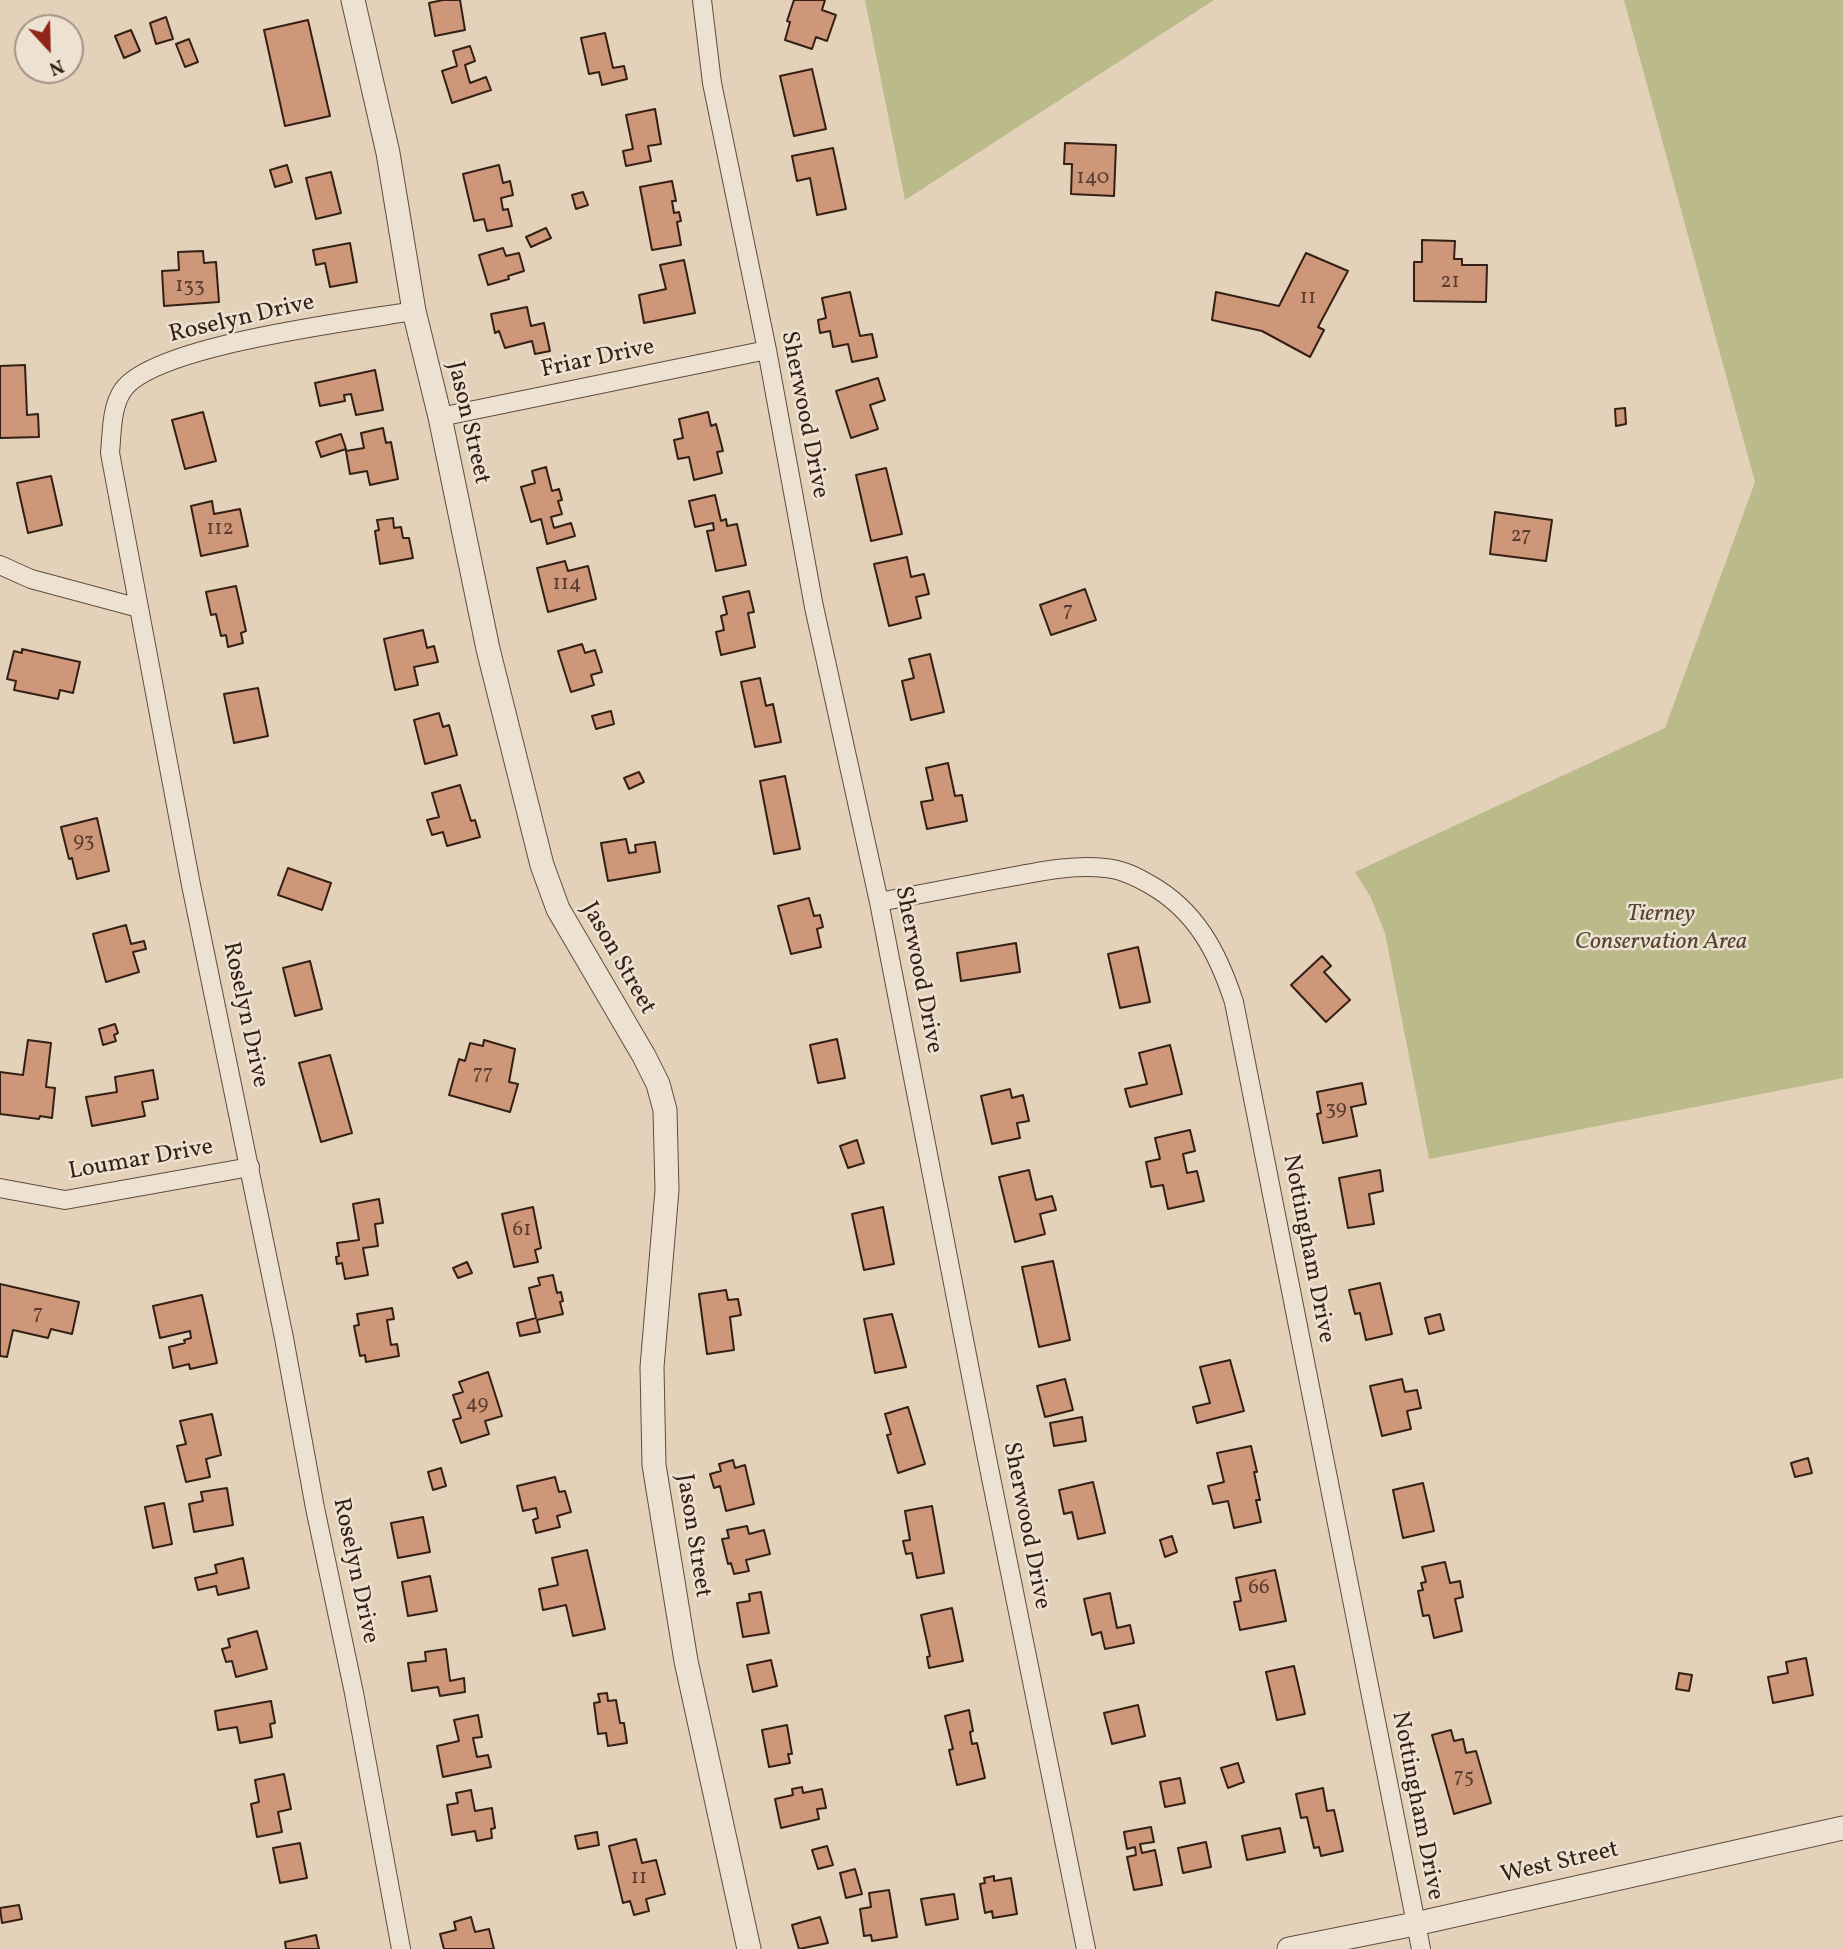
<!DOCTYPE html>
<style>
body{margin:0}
#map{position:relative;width:1843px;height:1949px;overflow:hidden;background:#e3d2b9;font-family:Vollkorn,serif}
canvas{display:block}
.north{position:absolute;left:14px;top:14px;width:70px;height:70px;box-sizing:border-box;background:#ede2d2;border:2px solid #a39486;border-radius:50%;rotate:158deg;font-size:19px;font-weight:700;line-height:28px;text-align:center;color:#341f15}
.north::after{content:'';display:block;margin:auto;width:24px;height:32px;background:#8f2418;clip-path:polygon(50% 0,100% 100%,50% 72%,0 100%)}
</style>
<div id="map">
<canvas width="1843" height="1949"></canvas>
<div class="north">N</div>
</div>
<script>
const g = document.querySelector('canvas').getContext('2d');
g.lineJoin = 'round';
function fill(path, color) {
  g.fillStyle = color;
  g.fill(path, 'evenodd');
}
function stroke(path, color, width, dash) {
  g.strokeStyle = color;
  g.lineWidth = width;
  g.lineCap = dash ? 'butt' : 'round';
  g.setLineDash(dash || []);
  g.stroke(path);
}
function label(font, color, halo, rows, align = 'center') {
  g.font = font + ' Vollkorn,serif';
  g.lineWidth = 5;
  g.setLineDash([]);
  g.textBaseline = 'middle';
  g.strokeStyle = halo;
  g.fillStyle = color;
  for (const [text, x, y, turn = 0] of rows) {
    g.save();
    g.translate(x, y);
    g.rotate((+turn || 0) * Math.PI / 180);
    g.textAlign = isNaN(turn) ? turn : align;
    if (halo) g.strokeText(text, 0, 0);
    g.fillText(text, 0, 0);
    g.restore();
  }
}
const green = new Path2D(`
 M865 0H1214L905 200Z
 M1624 0H1843V1078L1429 1159 1385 933 1371 898 1355 872 1665 728 1755 482Z`);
const building = new Path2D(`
 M443 0H460L465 30 435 36 429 3Z
 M794 0H825L822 10 836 15 827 41 816 37 812 49 785 40 790 22 787 21Z
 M166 17 173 39 156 44 150 23Z
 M308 20 330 116 285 126 264 30Z
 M131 30 140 51 124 58 115 36Z
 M605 33 613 68 624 66 627 79 602 85 599 72 589 74 581 38Z
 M189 39 198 62 185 67 176 44Z
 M470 46 475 61 465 65 470 83 486 77 491 90 452 103 442 71 457 66 453 51Z
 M812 69 826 129 794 136 780 76Z
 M655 109 661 144 648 146 651 161 626 166 623 151 633 149 626 115Z
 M1065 143 1116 145 1114 196 1071 194 1072 164H1064Z
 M833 148 846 209 817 215 810 178 797 181 792 156Z
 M287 165 292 182 275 187 270 170Z
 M499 165 503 183 510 181 513 195 501 198 503 210 508 209 512 226 487 231 484 219 474 221 463 174Z
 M331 172 341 213 316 219 306 178Z
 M672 181 676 201H672L674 213 679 212 681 221 677 222 681 245 652 250 640 187Z
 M583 192 588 205 576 209 572 195Z
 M546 228 551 238 531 247 526 237Z
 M1422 240 1455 241 1454 259H1462V265H1487L1486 302 1414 301V262H1422Z
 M350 243 357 282 330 287 325 263 316 265 313 250Z
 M503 248 506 256 519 253 524 271 508 276 509 279 488 285 479 255Z
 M203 251 204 263 216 262 219 302 164 306 162 271 179 270 178 252Z
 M1306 253 1348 271 1318 327 1324 330 1310 357 1262 331 1212 320 1216 292 1279 306Z
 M684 260 695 313 644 323 639 295 666 289 660 265Z
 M850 292 860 336 872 334 877 357 852 362 848 344 833 347 830 331 820 333 818 320 826 318 822 298Z
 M527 307 531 326 544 323 550 351 535 354 532 341 505 348 499 331 495 333 491 314Z
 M25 365 27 415 38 414 39 437 0 438V366Z
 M375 370 383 410 356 415 351 394 344 395 345 401 320 406 315 383Z
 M878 378 885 400 870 405 878 429 851 438 836 391Z
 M1625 408 1626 424 1616 426 1615 409Z
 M203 412 216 461 185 469 172 420Z
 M708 412 711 426 716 424 723 451 717 452 722 473 694 480 689 457 678 459 674 440 683 438 679 419Z
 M383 428 386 443 391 442 398 479 370 485 367 471 350 474 346 451 364 448 361 433Z
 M341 434 346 449 321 457 316 442Z
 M546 467 552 491 559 489 562 500 558 501 562 514 551 517 554 528 571 523 575 536 547 544 541 519 531 522 521 487 535 483 532 471Z
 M886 468 902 534 871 541 856 475Z
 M51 476 62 525 28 533 17 483Z
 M715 495 721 521 726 519 727 526 737 524 746 565 716 571 707 531 714 530 713 523 695 527 689 501Z
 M212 501 214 514 240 509 248 546 201 556 191 506Z
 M1495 512 1552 520 1546 561 1490 554Z
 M393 518 394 528 401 527 403 538H409L413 558 380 564 375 531 379 530 377 520Z
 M907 557 911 577 924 574 929 594 916 597 921 618 889 626 874 564Z
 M565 561 568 571 588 566 596 599 548 612 537 568Z
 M236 586 246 631 241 633 243 643 228 647 226 635 221 636 216 614 211 615 206 592Z
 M1085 589 1096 620 1051 635 1040 605Z
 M749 591 754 612 748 613 755 647 721 655 716 632 724 630 721 616 727 614 723 597Z
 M423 630 427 648 434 646 438 662 414 667 418 685 395 690 384 639Z
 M582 644 585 653 595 650 602 672 591 675 594 685 571 692 558 651Z
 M22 649 80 662 73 693 60 690 58 699 14 690 16 681 7 679 14 651 22 653Z
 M930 654 944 712 911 720 902 681 914 678 909 659Z
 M760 678 766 706 773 704 781 742 755 747 741 682Z
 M258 688 268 736 234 743 224 694Z
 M611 711 614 724 596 729 592 716Z
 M439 713 443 727 449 725 457 755 425 764 414 720Z
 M948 763 955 796 962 795 967 821 927 829 921 802 933 800 926 768Z
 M639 772 644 782 629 789 624 778Z
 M785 776 800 849 774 854 760 781Z
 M460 785 471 821 475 820 480 837 447 846 443 832 432 835 427 820 439 817 432 793Z
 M97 818 109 871 77 879 72 858 69 859 61 827Z
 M626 839 629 853 636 852 635 845 655 842 660 872 608 881 601 843Z
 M288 868 331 883 322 910 278 895Z
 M809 898 814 916 820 915 823 927 817 929 821 947 791 954 778 906Z
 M126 925 131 944 144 941 146 949 133 952 139 972 106 982 93 934Z
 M1016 943 1020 972 961 981 957 953Z
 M1138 947 1150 1002 1120 1008 1108 954Z
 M1322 956 1331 966 1324 972 1350 1000 1326 1022 1291 985Z
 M310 961 322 1009 295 1016 283 968Z
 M115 1024 118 1033 114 1035 116 1041 103 1045 99 1029Z
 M837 1039 845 1078 818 1083 810 1045Z
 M28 1040 51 1043 46 1087 55 1088 52 1118 40 1116 39 1119 0 1114V1072L23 1075Z
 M484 1040 515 1049 509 1082 518 1084 510 1112 449 1095 459 1059 465 1061 470 1043 483 1046Z
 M1170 1045 1182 1094 1130 1107 1125 1089 1147 1084 1139 1053Z
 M330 1055 352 1133 321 1142 299 1063Z
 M153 1070 158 1099 142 1102 145 1116 92 1126 86 1097 117 1092 115 1077Z
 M1362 1083 1366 1104 1351 1107 1357 1136 1323 1143 1317 1114 1321 1113 1317 1092Z
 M1010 1089 1012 1098 1023 1095 1029 1121 1017 1123 1020 1138 992 1144 981 1096Z
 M1190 1130 1195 1151 1183 1154 1187 1173 1197 1171 1204 1201 1168 1209 1163 1185 1151 1187 1146 1162 1160 1159 1155 1138Z
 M857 1140 864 1163 848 1168 840 1146Z
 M1029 1170 1036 1200 1052 1196 1056 1210 1040 1214 1045 1234 1015 1242 999 1177Z
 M1380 1170 1383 1191 1369 1194 1374 1224 1348 1228 1339 1178Z
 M379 1199 383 1223 375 1224 378 1246 363 1248 368 1275 345 1279 342 1263 337 1264 336 1257 339 1256 337 1243 359 1240 353 1204Z
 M533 1207 541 1248 535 1250 538 1262 514 1267 502 1214Z
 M883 1207 894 1264 864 1270 852 1214Z
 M1053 1261 1070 1340 1039 1347 1022 1267Z
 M467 1262 472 1273 458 1278 453 1268Z
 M553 1275 557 1293 561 1292 563 1301 560 1302 563 1314 537 1320 540 1332 520 1336 517 1323 536 1318 529 1288 540 1285 538 1278Z
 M1380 1283 1392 1334 1366 1340 1360 1313 1355 1314 1349 1290Z
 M0 1284 79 1302 72 1334 51 1329 48 1338 13 1330 7 1357 0 1356Z
 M726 1290 728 1300 738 1299 741 1315 730 1317 734 1350 707 1354 699 1294Z
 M202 1295 217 1363 190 1369 189 1364 173 1368 169 1347 185 1343 184 1340 191 1338 190 1331 160 1338 153 1306Z
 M392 1308 394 1319 387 1320 391 1345 397 1344 399 1356 366 1362 365 1355 360 1356 354 1326 359 1325 357 1314Z
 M892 1314 906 1367 875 1373 864 1319Z
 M1440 1314 1444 1330 1429 1334 1425 1318Z
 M1230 1360 1244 1411 1197 1423 1193 1407 1210 1403 1200 1367Z
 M488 1372 502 1416 485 1421 489 1434 461 1443 453 1420 461 1418 453 1395 463 1392 459 1382Z
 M1065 1379 1073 1410 1045 1417 1037 1386Z
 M1402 1379 1405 1392 1417 1390 1421 1408 1407 1411 1411 1429 1382 1436 1370 1386Z
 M908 1407 925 1464 898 1473 887 1435 891 1434 885 1414Z
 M212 1414 221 1455 206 1459 210 1477 186 1482 177 1446 186 1444 180 1421Z
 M1082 1417 1086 1441 1054 1446 1050 1423Z
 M1251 1446 1257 1472H1254L1260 1500H1256L1261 1522 1234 1528 1228 1501 1213 1504 1208 1486 1224 1482 1217 1453Z
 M1808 1458 1812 1473 1795 1477 1791 1463Z
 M733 1460 735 1468 745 1465 754 1504 726 1511 720 1486 714 1488 710 1474 721 1471 719 1464Z
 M441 1468 446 1486 433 1490 428 1472Z
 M555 1477 559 1492 565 1491 571 1512 557 1516 560 1527 536 1533 533 1520 538 1518 536 1508 523 1511 517 1486Z
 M1093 1482 1105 1533 1078 1539 1072 1512 1064 1514 1059 1490Z
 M1423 1483 1434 1531 1403 1538 1393 1490Z
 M227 1488 233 1525 194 1532 189 1504 203 1501 201 1492Z
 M164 1503 172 1544 153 1548 145 1507Z
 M932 1506 944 1573 917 1578 912 1553 906 1554 903 1541 910 1540 905 1511Z
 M423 1517 430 1552 398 1558 391 1523Z
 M747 1526 749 1534 764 1530 770 1554 746 1560 749 1571 734 1574 731 1563 728 1564 722 1539 729 1538 727 1530Z
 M1172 1536 1177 1552 1165 1557 1160 1540Z
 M587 1550 605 1629 573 1636 566 1605 543 1610 539 1589 558 1585 552 1558Z
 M243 1558 249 1588 218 1595 216 1586 198 1590 195 1578 217 1573 215 1565Z
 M1445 1562 1450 1583 1460 1581 1463 1597 1455 1599 1462 1631 1434 1638 1429 1615 1423 1616 1418 1591 1423 1590 1421 1583 1426 1582 1422 1567Z
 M1275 1570 1286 1621 1240 1630 1234 1602 1241 1601 1236 1578Z
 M430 1576 437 1611 408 1616 402 1582Z
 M761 1592 769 1633 743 1637 737 1603 750 1601 749 1594Z
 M1110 1593 1117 1628 1130 1625 1134 1643 1105 1649 1101 1632 1092 1635 1084 1599Z
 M952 1608 963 1661 929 1668 927 1657 930 1656 921 1615Z
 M257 1631 267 1669 236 1677 232 1661 226 1662 222 1649 230 1647 228 1639Z
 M446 1649 450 1681 464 1678 465 1692 440 1696 438 1687 412 1691 408 1663 426 1661 425 1652Z
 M1806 1658 1813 1695 1773 1703 1768 1677 1788 1673 1786 1662Z
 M771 1660 777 1686 753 1692 747 1665Z
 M1294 1666 1305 1714 1277 1720 1266 1672Z
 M1679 1673 1692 1675 1689 1691 1676 1689Z
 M607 1693 608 1701 616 1700 620 1723H624L627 1743 608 1746 606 1733 598 1734 594 1703 600 1702 598 1694Z
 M271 1701 275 1723 270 1724 272 1737 240 1743 237 1727 218 1730 215 1711Z
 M1138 1705 1145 1736 1112 1744 1104 1713Z
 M969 1710 973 1731 970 1732 972 1744 977 1743 985 1778 957 1785 949 1750 953 1749 945 1716Z
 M478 1715 482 1737 473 1738 477 1757 488 1755 491 1767 443 1777 437 1746 459 1741 454 1720Z
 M787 1725 792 1754H788L790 1763 769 1767 762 1730Z
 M1451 1730 1454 1741 1463 1739 1466 1753 1476 1751 1491 1803 1454 1814 1432 1735Z
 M1238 1763 1244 1782 1228 1788 1221 1768Z
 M284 1774 291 1809 278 1812 282 1832 257 1837 251 1804 259 1802 255 1780Z
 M1180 1778 1185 1803 1165 1807 1160 1782Z
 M802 1787 803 1793 822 1789 826 1808 817 1809 819 1819 781 1828 775 1799 793 1795 792 1789Z
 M1323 1788 1327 1811 1334 1810 1343 1851 1321 1856 1319 1847 1314 1848 1307 1817 1301 1818 1296 1794Z
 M471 1790 475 1811 492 1808 495 1828 491 1829 492 1838 477 1841 475 1831 452 1835 447 1805 458 1803 456 1793Z
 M1151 1827 1154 1842 1140 1844 1142 1853 1155 1850 1162 1885 1134 1890 1127 1857 1136 1855 1135 1847 1127 1849 1124 1832Z
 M1280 1828 1285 1852 1247 1860 1242 1836Z
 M597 1832 599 1845 578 1849 575 1836Z
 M636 1839 642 1863 656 1860 665 1894 646 1899 649 1911 634 1915 630 1901 623 1903 609 1846Z
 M1206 1842 1211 1867 1183 1873 1178 1848Z
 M300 1843 307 1878 280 1883 273 1848Z
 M827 1846 833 1865 818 1869 812 1850Z
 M855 1869 862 1894 846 1898 840 1873Z
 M994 1876V1881L1011 1878 1017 1914 993 1918 992 1911 985 1913 980 1884 985 1883 984 1878Z
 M889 1890 897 1937 872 1941 871 1935 864 1936 860 1909 871 1907 869 1893Z
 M954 1894 958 1919 926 1925 921 1899Z
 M19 1905 22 1919 2 1923 0 1908Z
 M471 1917 475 1932 489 1929 494 1949H444L440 1934 456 1930 454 1922Z
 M820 1917 828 1943 799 1949 792 1925Z
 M316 1935 319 1949H286L285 1942Z`);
const minor = new Path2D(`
 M702 0 712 83 767 350 814 607 879 902 987 1458 1086 1949
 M440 417 767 350
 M0 565 31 579 139 608
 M879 902C919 894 959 887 999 879 1034 873 1070 864 1105 868 1121 869 1135 876 1149 884 1196 910 1218 953 1234 1002L1421 1949
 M0 1188 65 1200 250 1167
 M401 1949 354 1693 315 1508 284 1338 191 885 110 453C112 433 111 407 123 390 154 345 355 321 414 311`);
const tertiary = new Path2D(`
 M353 0 388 153 414 311 440 417 488 649 542 865 558 909 644 1056 658 1084 665 1110 667 1190 652 1367 654 1465 686 1661 749 1949
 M1289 1949 1415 1924 1843 1828`);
const numberNames = [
 ["140",1093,179],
 ["21",1450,283],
 ["133",190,287],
 ["11",1308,299],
 ["112",220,530],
 ["27",1521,537],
 ["114",567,585],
 ["7",1068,612],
 ["93",84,842],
 ["77",483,1075],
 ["39",1336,1110],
 ["61",522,1231],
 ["7",38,1315],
 ["49",477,1405],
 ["66",1259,1589],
 ["75",1464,1778],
 ["11",639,1879]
];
const streetNames = [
 ["Roselyn Drive",242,320,-13],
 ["Friar Drive",598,360,-12],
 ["Sherwood Drive",803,415,79],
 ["Jason Street",467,423,77],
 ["Jason Street",617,959,60],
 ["Sherwood Drive",917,970,79],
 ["Roselyn Drive",244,1015,78],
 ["Loumar Drive",141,1161,-10],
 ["Nottingham Drive",1307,1249,79],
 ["Sherwood Drive",1025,1526,79],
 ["Jason Street",692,1536,81],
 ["Roselyn Drive",354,1571,78],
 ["Nottingham Drive",1416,1806,79],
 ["West Street",1560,1864,-13]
];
const parkNames = [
 ["Tierney",1661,916],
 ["Conservation Area",1661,944]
];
fill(green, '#bbba8a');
fill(building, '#ce977a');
stroke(building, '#341f15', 2);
stroke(minor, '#604c3e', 20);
stroke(tertiary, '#604c3e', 25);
stroke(minor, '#ede2d2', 18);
stroke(tertiary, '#ede2d2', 23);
label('21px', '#5a3d2e', null, numberNames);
label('24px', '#341f15', '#ede2d2', streetNames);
label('italic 24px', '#564632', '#ede2d2', parkNames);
</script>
